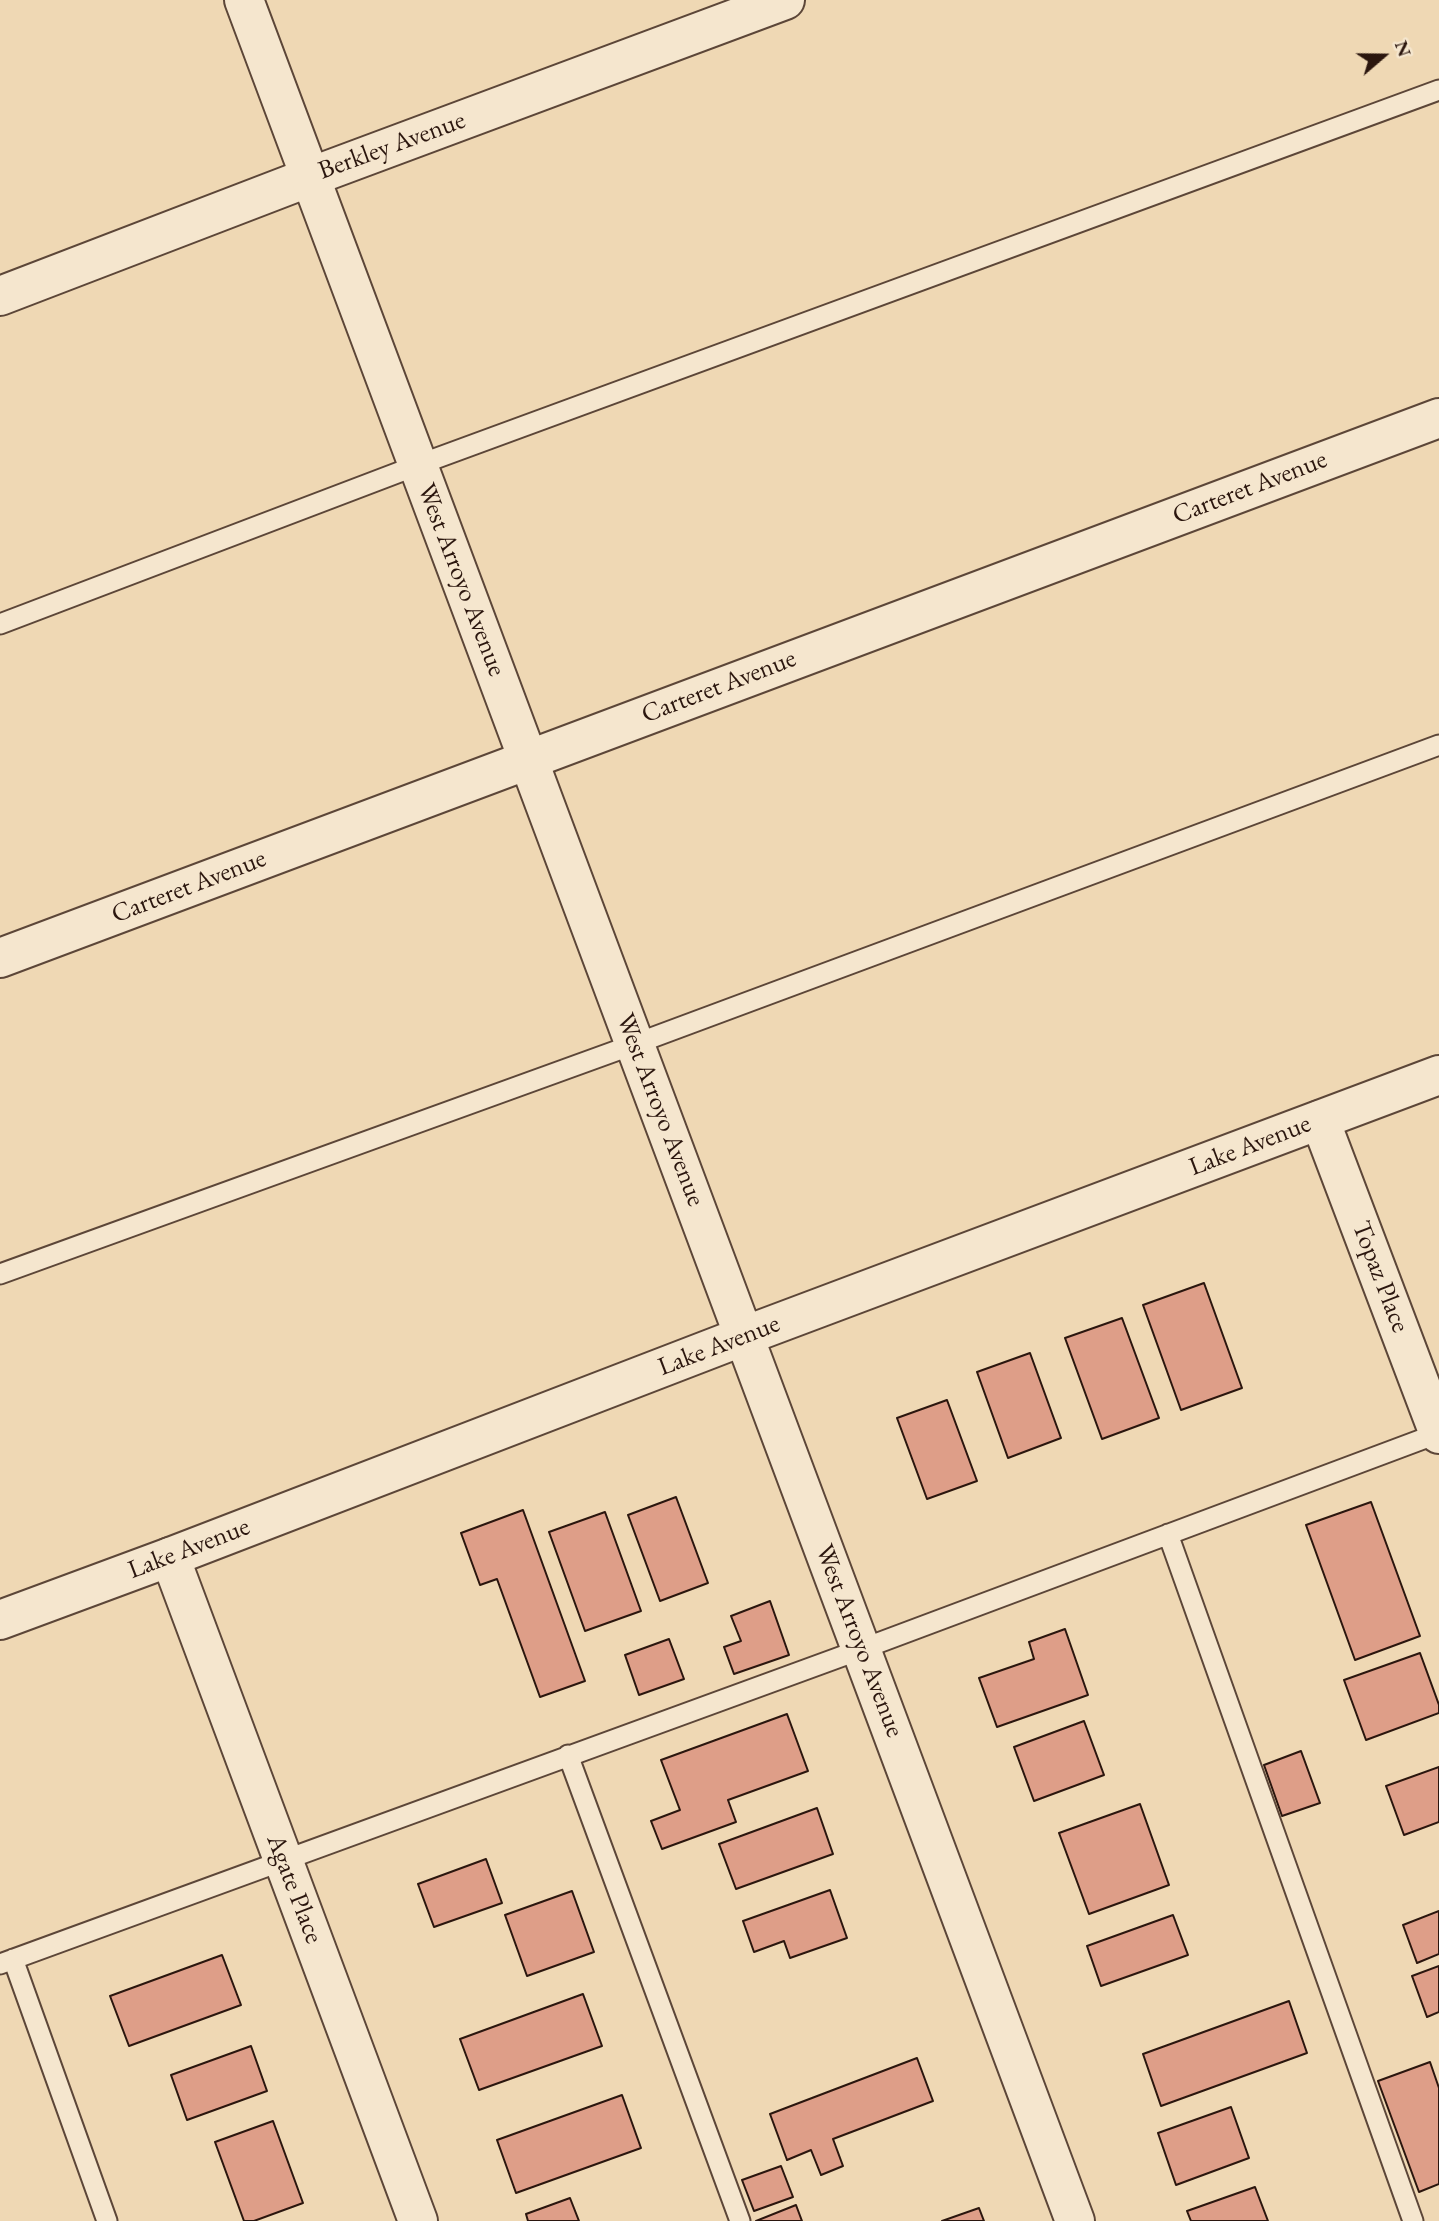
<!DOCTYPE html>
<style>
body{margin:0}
#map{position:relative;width:1439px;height:2221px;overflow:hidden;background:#efd8b4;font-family:"EB Garamond",serif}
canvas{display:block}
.north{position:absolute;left:1348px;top:21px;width:70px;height:70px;-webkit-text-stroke:5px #f5e6ce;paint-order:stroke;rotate:70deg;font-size:19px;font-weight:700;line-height:28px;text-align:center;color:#2b160e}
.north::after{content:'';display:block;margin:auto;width:24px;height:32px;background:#2b160e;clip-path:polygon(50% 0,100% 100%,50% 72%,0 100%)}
</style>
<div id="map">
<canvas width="1439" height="2221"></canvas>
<div class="north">N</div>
</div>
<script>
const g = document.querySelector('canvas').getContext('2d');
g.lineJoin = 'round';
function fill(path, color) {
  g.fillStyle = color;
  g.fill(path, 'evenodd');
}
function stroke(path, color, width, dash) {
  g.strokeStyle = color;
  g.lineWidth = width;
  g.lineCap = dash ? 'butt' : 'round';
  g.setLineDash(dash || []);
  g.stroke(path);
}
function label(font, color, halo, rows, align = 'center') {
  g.font = font + ' "EB Garamond",serif';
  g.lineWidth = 5;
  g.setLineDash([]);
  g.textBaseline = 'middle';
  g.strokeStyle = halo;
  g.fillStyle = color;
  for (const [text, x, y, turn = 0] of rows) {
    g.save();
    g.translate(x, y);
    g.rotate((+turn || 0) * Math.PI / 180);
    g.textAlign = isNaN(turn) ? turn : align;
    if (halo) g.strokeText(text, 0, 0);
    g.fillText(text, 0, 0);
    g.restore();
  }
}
const building = new Path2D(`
 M1204 1283 1242 1388 1181 1410 1143 1305Z
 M1122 1318 1159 1418 1102 1439 1065 1338Z
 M1030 1353 1061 1438 1008 1458 977 1372Z
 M947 1400 977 1481 927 1499 897 1418Z
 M676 1497 708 1583 660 1601 628 1515Z
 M1371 1502 1420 1636 1355 1660 1306 1525Z
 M523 1510 585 1681 540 1697 497 1579 480 1585 461 1533Z
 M605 1512 641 1611 585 1631 549 1532Z
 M770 1601 789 1655 734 1674 724 1647 741 1641 731 1616Z
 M1065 1629 1088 1695 997 1727 979 1678 1034 1659 1029 1642Z
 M669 1639 684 1679 639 1695 625 1655Z
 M1420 1653 1439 1705V1713L1366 1740 1344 1680Z
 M787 1714 808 1771 728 1800 736 1822 662 1849 651 1821 680 1810 661 1760Z
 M1084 1721 1104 1775 1034 1801 1014 1747Z
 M1301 1751 1320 1803 1282 1816 1264 1765Z
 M1439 1767V1822L1404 1835 1386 1786Z
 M1140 1804 1169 1885 1089 1914 1059 1833Z
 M817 1808 833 1854 736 1889 719 1844Z
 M486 1859 502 1903 434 1927 418 1884Z
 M830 1890 847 1938 790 1958 784 1941 754 1952 743 1921Z
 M572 1891 594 1952 527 1976 505 1915Z
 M1439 1911V1954L1417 1963 1403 1925Z
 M1173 1915 1188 1955 1101 1986 1087 1946Z
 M222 1955 241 2005 129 2046 110 1996Z
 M1439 1966V2012L1427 2017 1412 1976Z
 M583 1994 602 2046 479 2090 460 2039Z
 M1289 2001 1307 2053 1161 2106 1143 2054Z
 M251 2046 267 2091 187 2120 171 2075Z
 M917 2058 933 2101 833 2139 843 2166 821 2175 811 2150 787 2160 770 2114Z
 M1430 2062 1439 2088V2184L1419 2192 1378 2081Z
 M622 2095 641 2148 516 2193 497 2140Z
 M1231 2107 1249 2158 1176 2185 1158 2133Z
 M273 2121 303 2203 254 2221H244L215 2142Z
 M781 2166 793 2197 754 2211 742 2180Z
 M1255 2187 1268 2221H1191L1187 2211Z
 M570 2198 579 2221H528L526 2214Z
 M796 2205 802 2221H756Z
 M979 2208 984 2221H942Z`);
const service = new Path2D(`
 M0 624 418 465 1439 90
 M0 1274 635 1044 1439 745
 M1168 1534 1413 2221
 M568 1755 740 2221
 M13 1959 107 2221
 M0 1964 862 1649 1439 1433`);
const minor = new Path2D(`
 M0 296 310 177 785 0
 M0 958 1439 418
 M1320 1120 1439 1434
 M170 1557 418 2221`);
const tertiary = new Path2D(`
 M244 0 1075 2221
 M0 1620 170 1557 744 1336 1439 1075`);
const streetNames = [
 ["Berkley Avenue",392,146,-20],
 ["Carteret Avenue",1250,488,-21],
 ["West Arroyo Avenue",461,580,69],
 ["Carteret Avenue",719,687,-21],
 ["Carteret Avenue",189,887,-21],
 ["West Arroyo Avenue",660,1110,69],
 ["Lake Avenue",1250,1146,-21],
 ["Topaz Place",1380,1277,69],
 ["Lake Avenue",719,1346,-21],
 ["Lake Avenue",189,1549,-21],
 ["West Arroyo Avenue",859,1641,69],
 ["Agate Place",294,1889,69]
];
fill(building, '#de9e88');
stroke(building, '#2b160e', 2);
stroke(service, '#5c4638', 23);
stroke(minor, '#5c4638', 42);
stroke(tertiary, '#5c4638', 42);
stroke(service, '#f5e6ce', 19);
stroke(minor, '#f5e6ce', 38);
stroke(tertiary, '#f5e6ce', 38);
label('26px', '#2b160e', '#f5e6ce', streetNames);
</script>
